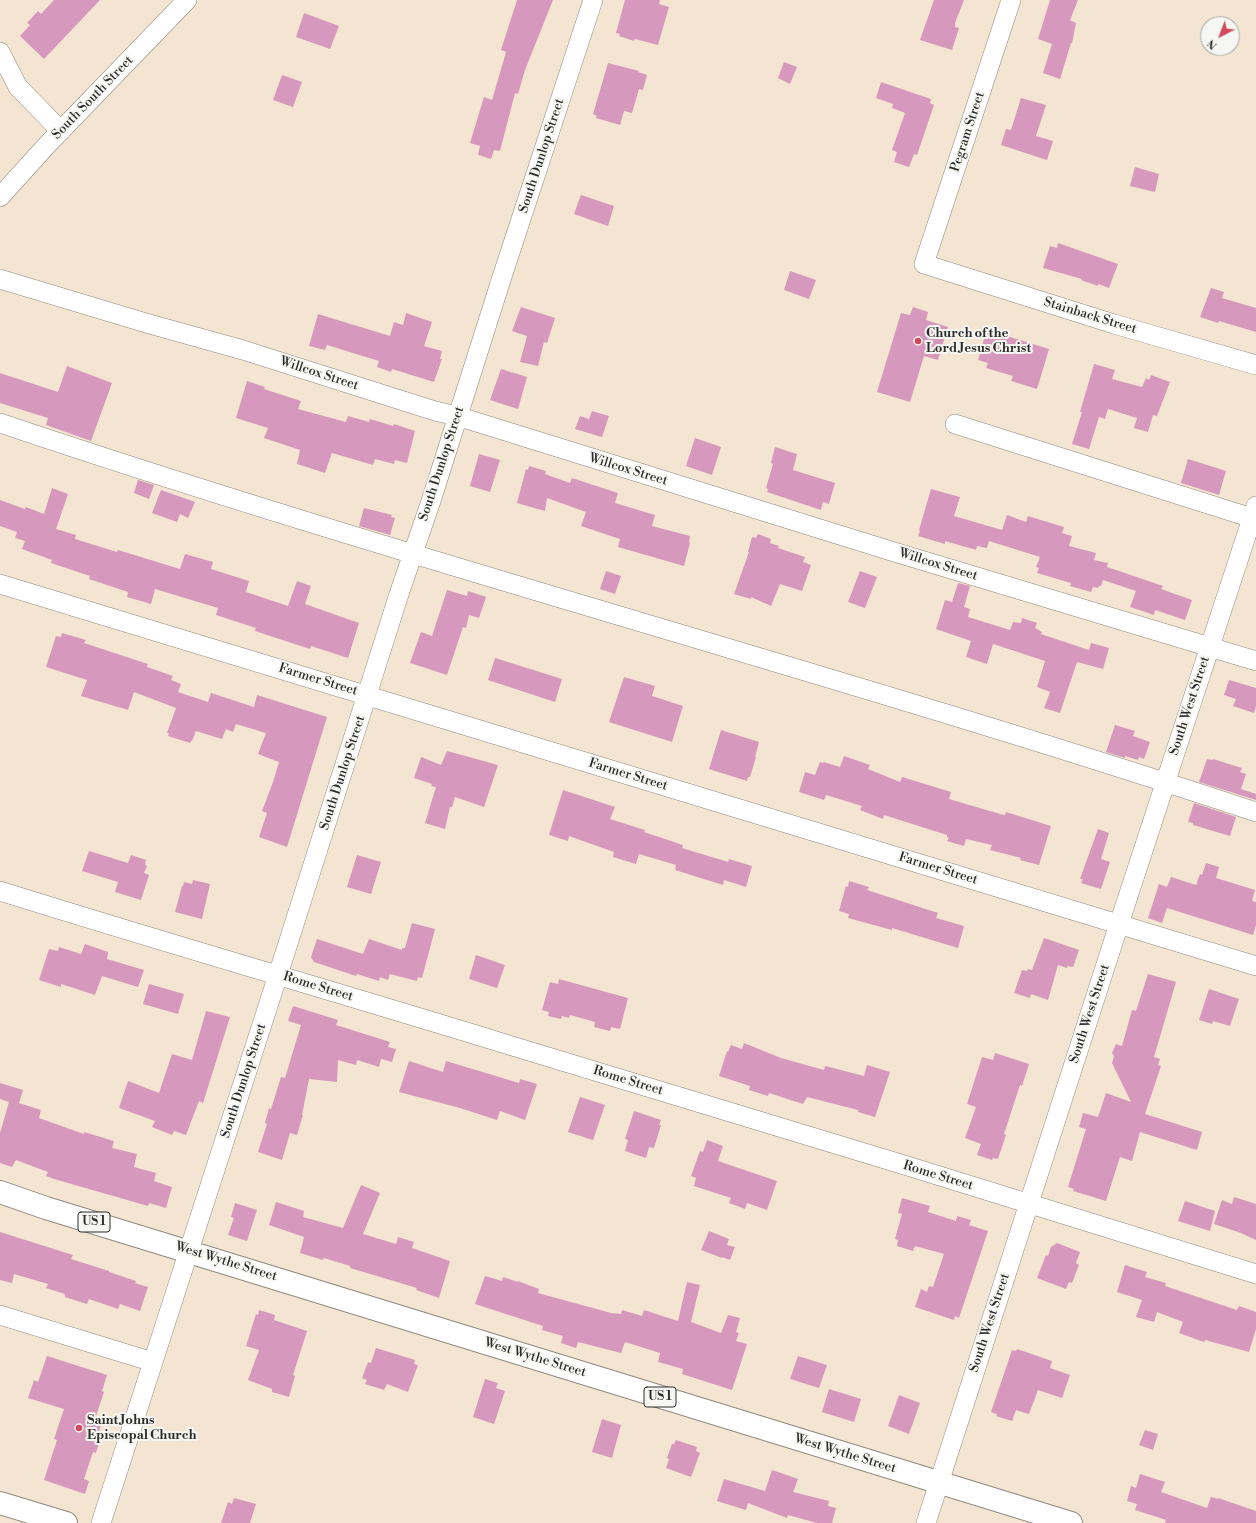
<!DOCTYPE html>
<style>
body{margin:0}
#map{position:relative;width:1256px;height:1523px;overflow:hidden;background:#f3e5d1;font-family:"Libre Bodoni",serif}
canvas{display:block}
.north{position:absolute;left:1200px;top:16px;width:40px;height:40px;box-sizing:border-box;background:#f6f6f2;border:1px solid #a5a5a2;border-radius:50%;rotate:222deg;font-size:11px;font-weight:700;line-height:16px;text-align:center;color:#2b2b2b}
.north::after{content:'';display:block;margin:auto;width:14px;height:18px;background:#d1495b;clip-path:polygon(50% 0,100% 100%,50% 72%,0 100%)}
</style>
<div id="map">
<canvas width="1256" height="1523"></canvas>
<div class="north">N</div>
</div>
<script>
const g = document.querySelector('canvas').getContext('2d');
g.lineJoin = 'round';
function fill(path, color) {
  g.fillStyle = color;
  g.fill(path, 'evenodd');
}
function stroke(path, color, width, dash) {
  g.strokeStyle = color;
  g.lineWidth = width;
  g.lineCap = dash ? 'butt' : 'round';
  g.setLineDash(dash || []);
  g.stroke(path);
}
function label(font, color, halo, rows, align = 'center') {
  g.font = font + ' "Libre Bodoni",serif';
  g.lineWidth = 4;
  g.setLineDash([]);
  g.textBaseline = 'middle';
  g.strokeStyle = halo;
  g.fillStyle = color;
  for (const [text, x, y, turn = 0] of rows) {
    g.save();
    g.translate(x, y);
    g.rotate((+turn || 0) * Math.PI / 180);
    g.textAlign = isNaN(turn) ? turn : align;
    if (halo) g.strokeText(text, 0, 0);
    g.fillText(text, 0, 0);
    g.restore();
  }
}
const building = new Path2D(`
 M54 0H100L44 59 20 36 30 25 27 23 38 11 41 14Z
 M517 0H553L525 70 518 94 515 93 500 151 494 150 491 159 478 155 480 146 470 143 484 97 492 100 506 52 501 50Z
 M625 0H660L659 4 669 7 658 45 635 39 634 41 619 36 620 34 616 33Z
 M934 0H964L955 23V27L959 28 952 50 920 40Z
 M1050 0H1078L1070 20 1076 23 1072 43H1071L1060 79 1043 73 1052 44 1038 39Z
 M304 13 339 26 330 49 296 37Z
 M784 62 797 67 790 84 778 78Z
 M608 63 639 71 638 72 647 75 643 90 639 89 632 113 624 111 620 125 596 118 597 116 593 114Z
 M282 75 302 82 293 107 273 100Z
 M881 82 931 99 930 103 934 105 917 155 914 154 909 167 894 162 897 152 892 150 905 113 892 108 893 104 876 98Z
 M1021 98 1046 105 1036 136 1053 141 1047 160 1001 145 1006 129 1011 130Z
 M1135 167 1159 174 1155 192 1130 186Z
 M581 195 614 206 608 226 574 214Z
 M1058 243 1118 264 1109 288 1098 284V286L1081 280 1082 279 1043 268 1050 246 1057 248Z
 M790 271 816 280 809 299 784 290Z
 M1211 288 1224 292 1222 298 1256 308V332L1219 321 1218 323 1200 317Z
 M521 307 555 318 547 343 544 342 538 366 520 362 527 336 512 331Z
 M913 307 928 312 926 320 948 327 938 360 924 356 910 402 877 392 901 313 910 315Z
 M406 313 432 322 424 346 442 351 440 359H442L434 382 392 369 391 372 377 367 379 361 327 345 325 350 309 346 318 314 390 336 394 322 403 325Z
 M986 332 997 335V333L1049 349 1037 389 1011 381 1013 376 986 368 988 363 978 360Z
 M1094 364 1115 370 1112 379 1142 387 1146 378 1149 380 1151 375 1170 382 1157 416 1153 415 1148 432 1134 428 1137 418 1108 409 1105 419 1099 417 1089 449 1072 444 1082 412H1080Z
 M67 366 112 383 91 441 46 425 48 418 0 403V373L58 392Z
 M501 369 527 377 518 409 490 400Z
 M247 381 265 387 264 389 301 401 298 409 346 422 348 416 369 422 370 419 393 426 394 424 415 431 407 463 395 460 394 464 375 459 373 465 332 453 325 473 297 464 300 450 264 438 268 428 236 418Z
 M592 411 609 416 602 437 575 429 580 416 589 419Z
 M695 438 721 447 712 475 686 466Z
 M775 447 797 454 793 470 835 483 829 504 823 502 821 510 767 492 768 489 766 488 773 464 771 463Z
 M479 454 500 460 490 492 470 486Z
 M1188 459 1226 471 1219 495 1181 483Z
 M529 466 546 471 545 474 570 483 572 478 618 493 615 503 655 515 652 526 690 536 689 542 690 543 684 566 618 547 620 539 581 526 586 512 547 498 545 511 517 503 526 469 528 470Z
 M138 480 154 485 149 499 134 493Z
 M52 488 68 494 56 529 76 535 75 539 117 552 118 550 180 569 185 554 213 562 211 569 249 581 246 592 288 606 297 581 311 586 305 604 359 623 348 658 311 646 310 649 255 631 256 628 216 615 218 608 155 589 151 604 127 597 128 592 89 579 90 576 51 563 52 560 22 549 25 541 15 538 17 532 0 526V500L25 509 26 507 44 514Z
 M931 489 960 497 954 516 1002 530 1007 515 1026 522 1028 516 1064 527 1062 533 1072 536 1069 546 1096 553 1094 560 1108 563 1107 567 1163 586 1161 589 1192 600 1185 620 1155 610 1154 615 1130 607 1136 591 1103 580 1101 586H1099L1098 588 1093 587 1091 592 1070 586 1071 583 1037 573 1039 568 1036 567 1040 557 989 541 987 548 977 546 976 550 945 541V544L918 536 920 531 919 530Z
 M161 490 195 502 188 518 180 514 177 522 152 513Z
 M364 508 392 515 391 517 395 518 390 535 359 526Z
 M758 534 771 539 770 543 779 546 778 548 805 557 803 562 811 565 802 591 780 584 771 606 751 597V599L734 594 749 552H748L752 537 756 538Z
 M606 571 621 576 615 594 600 589Z
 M860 571 877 577 865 608 848 602Z
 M958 583 970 586 964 607 970 609 968 617 1010 630 1013 622 1021 623 1022 618 1037 623 1035 628 1042 632 1041 634 1089 650 1091 643 1109 648 1103 669 1077 662 1060 713 1044 708 1050 692 1037 687 1045 661 993 644 987 664 966 657 971 641 936 629 945 600 952 602Z
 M447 590 467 596 468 591 486 597 479 618 469 615 466 628 463 627 447 675 410 663 421 632 432 636Z
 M62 633 86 640 84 643 148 664 147 667 173 676 171 680 181 684 178 692 208 702 211 693 254 707 257 695 327 717 287 847 259 837 267 813 262 811 273 782 279 762 258 754 266 733 236 724 233 732 226 729 222 739 196 731 192 741H191L190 743 168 736 169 733H167L176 708 134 692 128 710 81 696 87 680 46 667 56 636 61 637Z
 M495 658 562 679 555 702 488 680Z
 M624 677 655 686 652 696 683 706 672 742 609 722Z
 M1229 680 1256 688V706L1254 713 1233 706 1236 699 1224 695Z
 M1115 725 1135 731 1133 736 1150 742 1144 759 1139 757 1138 760 1125 756V758L1106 752Z
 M721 730 759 742 755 757H756L750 777H748L747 781 709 769Z
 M447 751 498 765 484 807 455 797 452 807H450L445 829 425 823 436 787 431 786 432 784 414 778 421 757 441 765Z
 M844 756 870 765 868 769 900 782 902 777 951 792 949 799 1000 814 1005 815 1006 812 1051 826 1039 865 1020 860 1021 858 990 850 992 845 966 839 964 846 947 841 949 838 947 837V835L884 815 883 819 860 810 862 806 826 795 824 800 799 792 805 772 815 775 820 762 823 763 824 762 840 767Z
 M1207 759 1212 760 1213 759 1242 768 1240 772 1246 774 1241 789 1256 794V800L1199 782Z
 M563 790 615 807 610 819 645 830 644 832 683 845 682 848 728 862 729 859 752 866 746 887 724 880 723 885 675 870 676 865 639 854 636 864 613 857 614 852 569 836 568 841 549 835Z
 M1194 803 1236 817 1230 836 1193 825V823L1188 822Z
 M1098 829 1109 833 1101 859 1110 862 1101 889 1081 883 1083 879H1080Z
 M89 851 128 863 131 855 146 860 145 865 147 866 144 873 149 875 141 900 115 892 118 882 82 871Z
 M357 855 381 862 371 894 347 887Z
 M1206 863 1219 867 1216 878 1255 890 1252 901 1256 902V925L1253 935 1167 908 1162 923 1148 918 1159 884 1167 887 1171 877 1196 885 1200 874 1202 875Z
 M193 880 210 884 202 919 175 912 182 886H183L184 882 192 884Z
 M849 881 869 887 867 890 938 913 936 918 964 926 958 948 892 928V930L848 918 849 914 839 911 846 886 848 887Z
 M412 923 435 929 422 978 418 977 417 981 390 974 388 980 380 977 379 981 357 974 356 976 314 962 311 957 317 939 363 954 369 939 402 950V948H405Z
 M1044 938 1079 950 1073 967 1068 966 1067 968 1058 965 1048 1000 1031 994 1030 998 1014 993 1022 970 1027 971 1028 969 1032 970Z
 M85 944 108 952 107 959 144 970 138 987 102 976 95 995 61 984V987L39 980 49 949 58 951 59 947 81 954Z
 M476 955 505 965 497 988 469 979Z
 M1148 974 1176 982 1154 1057 1160 1059 1158 1065 1161 1066 1145 1114 1202 1132 1197 1150 1140 1132 1132 1161 1120 1157 1106 1201 1073 1191 1074 1189 1068 1187 1086 1129 1079 1127 1083 1113 1098 1117 1106 1093 1131 1102 1112 1063 1114 1056 1112 1053 1116 1044 1122 1046 1132 1010 1136 1011Z
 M559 979 628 998 620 1029 611 1027 610 1031 594 1027 595 1022 570 1015 569 1018 562 1016 561 1019 548 1016 549 1012 542 1010 550 982 558 984Z
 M149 984 184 994 178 1014 143 1004Z
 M1209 989 1239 999 1230 1026 1213 1021 1212 1024 1199 1020Z
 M293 1006 338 1020 336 1025 390 1042 388 1047 396 1049 392 1062 381 1059 379 1067 357 1060 356 1065 338 1060 337 1082 309 1079 302 1115H303L297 1135 290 1133 282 1160 258 1152 267 1124 265 1123 269 1108 271 1109 281 1077 285 1078 301 1025 288 1021Z
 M206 1011 230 1017 203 1103 199 1101 186 1135 174 1131 172 1135 152 1127 155 1121 119 1108 128 1081 159 1093 172 1054 192 1060Z
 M744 1043 781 1058 824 1070 825 1066 864 1076 867 1065 890 1072 875 1117 858 1112V1110L807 1097 803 1104 769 1093 768 1096 749 1090 750 1086 719 1076 727 1051 728 1052 731 1045 742 1049Z
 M995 1053 1029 1064 1022 1086 1020 1085 1004 1134 1006 1135 998 1159 993 1158 992 1160 977 1155 981 1144 965 1138 976 1107 967 1104 982 1057 993 1060Z
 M409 1061 443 1072 446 1061 519 1083 520 1079 537 1084 525 1120 500 1111 497 1120 460 1108 399 1092Z
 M0 1083 23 1090 19 1103 41 1110 39 1118 84 1134V1132L114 1141 112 1148 137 1154 134 1167 156 1173 154 1181 172 1187 166 1208 149 1203 148 1206 54 1179 46 1176 48 1172 16 1160 12 1167 0 1163V1133L9 1102 0 1099Z
 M580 1097 605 1105 593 1140 568 1132Z
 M634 1111 661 1120 659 1125H661L654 1148 649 1147 646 1158 625 1151 628 1140 625 1139Z
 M707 1140 723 1146 718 1161 777 1181 767 1210 747 1203 745 1209 729 1203 731 1198 694 1186 696 1178 691 1176 700 1151 703 1152Z
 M361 1185 380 1193 363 1234 396 1244 398 1237 414 1242 412 1248 450 1261 439 1298 416 1290 417 1288 350 1268V1266L324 1258 323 1260 300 1253 304 1237 269 1225 276 1202 304 1211 303 1217 343 1228Z
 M1234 1197 1256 1204V1240L1241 1233 1214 1224 1222 1200 1232 1204Z
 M902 1198 930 1206 928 1212 956 1221 957 1216 971 1220 969 1225 988 1231 959 1318 955 1316 954 1320 915 1307 921 1289 927 1292 929 1286 933 1287 944 1254 915 1246 913 1251 897 1246 898 1240 895 1239 902 1214 898 1213Z
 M1185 1201 1215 1211 1210 1231 1178 1221Z
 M235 1203 257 1210 247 1241 228 1235 234 1218 231 1217Z
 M709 1231 729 1239 727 1245 735 1247 730 1260 722 1257V1258L701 1250Z
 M0 1232 73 1255 71 1259 109 1271V1272L136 1281 135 1283 148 1287 140 1311 120 1304 118 1309 89 1299 87 1304 65 1297V1294L46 1288 48 1284 14 1274 12 1283 0 1280Z
 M1057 1243 1080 1252 1076 1263 1079 1265 1072 1283 1069 1282 1066 1289 1037 1278 1046 1255 1048 1256 1051 1247Z
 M1125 1265 1147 1272 1145 1277 1166 1283 1165 1286 1237 1310 1239 1306 1256 1312V1329L1249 1352 1205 1340 1204 1342 1179 1333 1183 1322 1157 1312 1154 1322 1136 1317 1142 1300 1117 1292Z
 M485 1276 502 1281 503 1277 518 1282V1281L539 1289 538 1293 611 1313 621 1314 622 1310 642 1316 644 1310 678 1321 687 1282 700 1285 691 1322 721 1333 728 1315 740 1318 736 1332 739 1333 736 1341 747 1344 732 1390 682 1374 683 1369 658 1362 660 1353 625 1342 621 1353 578 1342 576 1348 561 1343 563 1336 542 1330 543 1326 475 1304Z
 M259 1310 275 1315 274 1320 307 1331 293 1375 295 1376 289 1397 272 1392V1389L248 1380 259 1350 246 1346 256 1314 258 1315Z
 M376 1348 415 1360 414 1364 418 1365 408 1392 387 1384 384 1390 365 1384 367 1380 362 1378 368 1362 371 1363Z
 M1017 1349 1052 1361 1050 1368 1070 1375 1062 1398 1038 1390 1029 1414 1016 1410 1012 1421 996 1416 997 1414 991 1412 1012 1350 1016 1351Z
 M47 1356 107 1375 102 1391 104 1392 94 1422 101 1424 99 1432 102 1433 96 1453 93 1452 84 1479 89 1481 85 1494 44 1480 57 1440 54 1439 64 1409 28 1398 34 1380 38 1382Z
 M798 1356 827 1365 819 1388 790 1379Z
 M485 1379 498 1383 496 1388 505 1391 494 1424 473 1417Z
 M829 1389 861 1399 854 1422 822 1412Z
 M899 1395 920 1403 909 1434 888 1426Z
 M602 1419 621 1425 612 1458 592 1452Z
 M1145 1430 1158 1434 1153 1450 1139 1445Z
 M676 1440 697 1447 696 1451 700 1453 691 1477 666 1468 669 1459 667 1458 672 1444H674Z
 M772 1470 798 1479 793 1492 829 1501 828 1506 836 1508 832 1523H817L788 1515 787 1518 748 1503 746 1510 717 1501 724 1479 765 1491Z
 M1140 1474 1165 1482 1161 1492 1207 1508 1211 1497 1218 1499V1498L1256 1511V1523H1165L1166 1520 1135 1510 1137 1504 1127 1501 1131 1486 1136 1488Z
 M234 1498 256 1504 250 1523H221L228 1502 232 1504Z`);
const minor = new Path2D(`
 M1011 0 924 264 1114 324 1256 365
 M0 52 18 87 61 131
 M0 197 47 145 187 0
 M0 279 146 323 243 350 435 411 457 416 891 551 1256 661
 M0 423C415 563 840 674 1256 812
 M955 424 1252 518
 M0 584 1256 966
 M0 891C166 943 333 991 499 1042 752 1118 1004 1195 1256 1274
 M0 1315 153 1362
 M101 1523 278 975 399 594 431 501 501 280 593 0
 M926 1523 1119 924 1256 506`);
const major = new Path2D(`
 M0 1192 46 1208 1071 1523
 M0 1503 66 1523`);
const markers = [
 [918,341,4,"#d1495b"],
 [79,1428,4,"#d1495b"]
];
const shields = [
 [94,1222,32],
 [660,1397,32]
];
const shieldNames = [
 ["US 1",94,1222],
 ["US 1",660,1397]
];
const streetNames = [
 ["South South Street",93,98,-46],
 ["Pegram Street",968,132,-72],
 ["South Dunlop Street",542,156,-72],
 ["Stainback Street",1090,316,17],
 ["Willcox Street",319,374,18],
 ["South Dunlop Street",442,464,-72],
 ["Willcox Street",628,470,17],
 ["Willcox Street",938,565,17],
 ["Farmer Street",318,680,17],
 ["South West Street",1190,706,-72],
 ["South Dunlop Street",343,773,-72],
 ["Farmer Street",628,775,17],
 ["Farmer Street",938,869,17],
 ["Rome Street",318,987,17],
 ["South West Street",1090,1014,-72],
 ["South Dunlop Street",244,1081,-72],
 ["Rome Street",628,1081,17],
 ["Rome Street",938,1176,17],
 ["West Wythe Street",226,1262,17],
 ["South West Street",990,1323,-72],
 ["West Wythe Street",535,1358,17],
 ["West Wythe Street",845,1454,17]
];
const poiNames = [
 ["Church of the",926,334],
 ["Lord Jesus Christ",926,349],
 ["Saint Johns",87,1421],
 ["Episcopal Church",87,1436]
];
fill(building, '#d798bd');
stroke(minor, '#8f887e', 20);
stroke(major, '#8f887e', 24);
stroke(minor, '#fff', 19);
stroke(major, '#fff', 22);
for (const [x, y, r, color] of markers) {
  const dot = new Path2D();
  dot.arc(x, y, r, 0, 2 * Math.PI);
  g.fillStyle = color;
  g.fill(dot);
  stroke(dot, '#f6f6f2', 1.5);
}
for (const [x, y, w] of shields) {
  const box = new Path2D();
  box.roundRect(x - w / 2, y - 10, w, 20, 3);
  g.fillStyle = '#f6f6f2';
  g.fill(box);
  stroke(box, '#2b2b2b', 1);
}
label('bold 12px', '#2b2b2b', null, shieldNames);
label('13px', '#2b2b2b', '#f6f6f2', streetNames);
label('bold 13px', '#2b2b2b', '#f6f6f2', poiNames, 'left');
</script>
